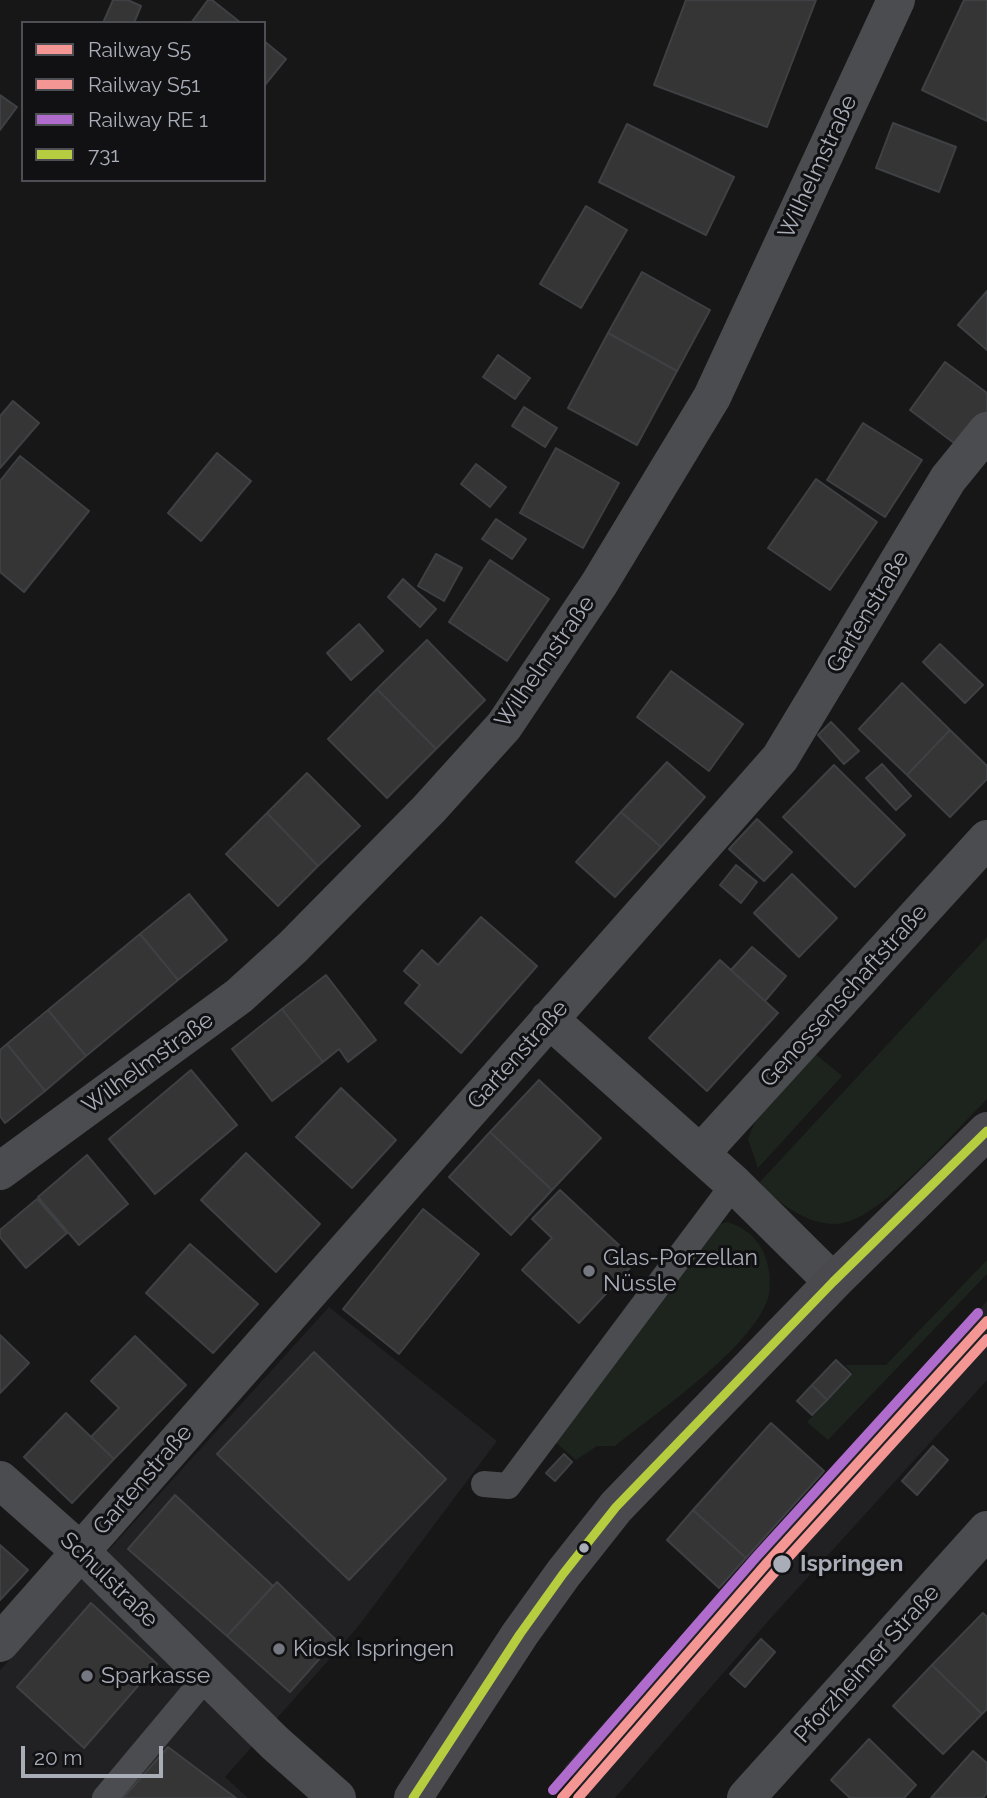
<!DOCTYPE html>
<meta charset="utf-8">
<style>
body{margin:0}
#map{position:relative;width:987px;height:1798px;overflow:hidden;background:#171717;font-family:Raleway,sans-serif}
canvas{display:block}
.legend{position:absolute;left:21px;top:21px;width:245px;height:161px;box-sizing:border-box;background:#111113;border:2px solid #4d4f55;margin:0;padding:9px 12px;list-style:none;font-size:21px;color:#a8adb8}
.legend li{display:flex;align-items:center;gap:14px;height:35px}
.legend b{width:35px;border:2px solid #4d4f55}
.scale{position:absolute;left:21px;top:1746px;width:142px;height:32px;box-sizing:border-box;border:4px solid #a8adb8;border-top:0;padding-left:9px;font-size:21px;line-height:24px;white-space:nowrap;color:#a8adb8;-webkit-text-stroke:5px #111113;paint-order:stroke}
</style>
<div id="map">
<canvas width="987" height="1798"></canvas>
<ul class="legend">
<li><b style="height:9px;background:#f49694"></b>Railway S5</li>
<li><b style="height:9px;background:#f49694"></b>Railway S51</li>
<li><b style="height:9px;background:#b06ccc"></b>Railway RE 1</li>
<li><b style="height:9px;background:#b6cd3f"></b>731</li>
</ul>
<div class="scale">20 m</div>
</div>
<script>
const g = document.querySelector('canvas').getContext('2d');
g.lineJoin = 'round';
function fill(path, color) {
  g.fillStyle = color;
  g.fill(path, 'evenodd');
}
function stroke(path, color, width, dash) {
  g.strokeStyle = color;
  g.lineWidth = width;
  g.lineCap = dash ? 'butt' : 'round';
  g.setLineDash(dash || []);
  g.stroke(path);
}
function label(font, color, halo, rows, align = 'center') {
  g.font = font + ' Raleway,sans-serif';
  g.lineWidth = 6;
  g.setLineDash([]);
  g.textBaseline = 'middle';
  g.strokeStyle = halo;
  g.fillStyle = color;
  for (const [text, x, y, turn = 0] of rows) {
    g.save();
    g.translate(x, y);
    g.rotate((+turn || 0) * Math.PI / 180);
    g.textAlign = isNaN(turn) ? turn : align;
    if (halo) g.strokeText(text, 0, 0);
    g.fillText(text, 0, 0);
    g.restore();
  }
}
const built = new Path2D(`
 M987 1301V1380L770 1619 615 1798H590L564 1767 839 1462Z
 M329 1307 497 1441 357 1628 225 1777 248 1798H0V1670Z`);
const green = new Path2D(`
 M987 937V1099C956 1130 883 1216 843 1223 814 1229 777 1204 760 1182Z
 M813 1052 842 1076 758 1168 748 1139 756 1119Z
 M727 1222C744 1227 754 1235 763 1251 769 1263 772 1284 768 1298 752 1348 657 1412 615 1446H597L576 1460 553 1440 714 1226Z
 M987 1260V1274L828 1440 807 1422 853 1373 845 1365H886Z`);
const building = new Path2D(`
 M113 0H128L141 6 134 23H103Z
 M208 0H212L241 23H191Z
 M686 0H816L767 127 654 85Z
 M964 0H987V121L922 90Z
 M264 41 286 59 264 86Z
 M0 95 17 107 0 130Z
 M893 123 956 147 939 192 876 168Z
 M627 124 734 177 706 235 599 182Z
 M586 206 627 230 581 308 540 284Z
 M642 272 710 310 677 371 608 333Z
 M987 291V350L958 325Z
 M608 333 677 371 637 445 568 408Z
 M498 355 530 378 515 399 483 377Z
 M945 362 987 393V415L962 449 910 410Z
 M13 401 39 423 0 468V416Z
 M524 407 557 428 545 447 512 426Z
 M863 423 922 460 885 517 827 480Z
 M556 448 619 483 583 548 520 513Z
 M217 453 251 481 201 541 168 513Z
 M20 456 89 511 24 592 0 572V481Z
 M476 464 506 487 490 507 461 484Z
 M816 479 877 522 830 590 768 548Z
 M496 519 526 539 512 559 482 539Z
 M436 554 462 568 444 601 418 586Z
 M490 560 549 599 507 661 449 622Z
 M403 579 436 609 420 627 388 597Z
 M359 624 383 651 351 680 327 653Z
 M427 640 485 700 436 749 377 689Z
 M940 644 983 685 965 703 923 662Z
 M671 671 743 724 709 771 637 717Z
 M902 683 950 730 907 775 859 729Z
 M377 689 436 749 387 798 328 739Z
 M831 722 859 751 844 764 818 735Z
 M950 730 987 766V779L950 817 907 775Z
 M667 762 705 797 661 847 621 812Z
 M882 764 911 796 896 810 866 778Z
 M834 765 905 835 855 887 783 817Z
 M307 773 360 826 318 866 267 813Z
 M621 812 661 847 615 897 576 862Z
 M267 813 318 866 278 906 226 854Z
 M757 819 792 852 764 881 729 849Z
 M736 865 757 882 741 903 720 885Z
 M792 874 837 918 799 957 754 913Z
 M189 894 227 940 178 980 140 934Z
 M481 917 537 966 461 1053 405 1003 420 985 404 971 422 950 438 965Z
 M140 934 178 980 86 1056 48 1010Z
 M752 947 786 976 765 1001 731 970Z
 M720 960 778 1013 707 1091 649 1038Z
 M326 975 376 1040 348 1062 339 1049 323 1062 282 1009Z
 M282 1009 323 1062 272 1101 232 1049Z
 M48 1010 86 1056 45 1091 7 1044Z
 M7 1044 45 1091 5 1123 0 1116V1050Z
 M191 1070 237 1125 155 1194 109 1139Z
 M539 1080 601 1138 552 1190 490 1132Z
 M341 1088 396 1140 352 1188 296 1137Z
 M490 1132 552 1190 511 1235 449 1177Z
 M246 1153 320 1224 276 1272 201 1200Z
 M87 1155 128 1204 79 1245 38 1197Z
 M560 1190 636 1261 579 1323 522 1270 552 1238 532 1219Z
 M37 1199 67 1233 26 1268 0 1237V1230Z
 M423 1209 479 1254 399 1354 343 1309Z
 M190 1244 258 1304 213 1353 146 1293Z
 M0 1335 29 1363 0 1393Z
 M135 1336 186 1385 114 1459 91 1437 119 1408 91 1381Z
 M314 1352 446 1479 349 1580 217 1454Z
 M836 1360 851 1374 827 1400 812 1385Z
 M812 1385 827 1400 812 1415 797 1401Z
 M66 1413 114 1459 72 1503 24 1457Z
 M771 1423 824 1471 746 1558 693 1510Z
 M933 1446 948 1460 917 1495 902 1481Z
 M564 1454 572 1462 555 1481 546 1473Z
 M175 1495 273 1586 227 1636 128 1549Z
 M693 1510 746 1558 719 1588 667 1540Z
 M0 1545 28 1570 0 1600Z
 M277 1582 336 1640 290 1692 227 1636Z
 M91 1603 157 1664 84 1748 17 1687Z
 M983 1613 987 1617V1709L982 1714 932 1665Z
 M761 1639 775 1652 745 1687 730 1674Z
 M932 1665 982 1714 943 1754 893 1706Z
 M869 1739 916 1785 904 1798H850L831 1780Z
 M168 1747 236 1798H123Z
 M973 1751 987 1763V1793L983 1798H931Z`);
const lane = new Path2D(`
 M484 1484 508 1486 734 1184
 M105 1798 207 1676`);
const street = new Path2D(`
 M549 1019 734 1184 833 1282
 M700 1154 987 839
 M0 1171 239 996 293 947 429 809 504 726 599 584 712 397 896 0
 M0 1480 80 1551 275 1743 337 1798
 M0 1643 780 758 948 479 987 431
 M746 1798 987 1530`);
const secondary = new Path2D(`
 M413 1798 520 1634 563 1574 616 1507 833 1282 987 1131`);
const bus1 = new Path2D(`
 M413 1798 520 1634 563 1574 616 1507 833 1282 987 1131`);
const rail1 = new Path2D(`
 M562 1798 766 1564 987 1321`);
const rail2 = new Path2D(`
 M578 1798 775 1572 987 1339`);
const rail3 = new Path2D(`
 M553 1790 757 1556 978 1313`);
const markers = [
 [589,1271,7,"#757880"],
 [584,1548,6,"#a8adb8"],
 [782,1564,10,"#a8adb8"],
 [279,1649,7,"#757880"],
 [87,1676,7,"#757880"]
];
const streetNames = [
 ["Wilhelmstraße",818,167,-65],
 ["Gartenstraße",868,612,-59],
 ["Wilhelmstraße",545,662,-55],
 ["Genossenschaftstraße",844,996,-48],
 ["Gartenstraße",518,1055,-48],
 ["Wilhelmstraße",148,1063,-36],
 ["Gartenstraße",143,1480,-49],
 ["Schulstraße",109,1580,44],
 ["Pforzheimer Straße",867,1664,-48]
];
const poiNames = [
 ["Glas-Porzellan",603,1258],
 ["Nüssle",603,1284],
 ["Kiosk Ispringen",293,1649],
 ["Sparkasse",101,1676]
];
const stopNames = [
 ["Ispringen",800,1564]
];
fill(built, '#212123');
fill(green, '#1d241e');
fill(building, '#353536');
stroke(building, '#3f4043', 2);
stroke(lane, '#4b4c50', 26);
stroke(street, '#4b4c50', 38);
stroke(secondary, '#4a4a4e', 38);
stroke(bus1, '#b6cd3f', 9);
stroke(rail1, '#f49694', 10);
stroke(rail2, '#f49694', 10);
stroke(rail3, '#b06ccc', 10);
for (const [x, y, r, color] of markers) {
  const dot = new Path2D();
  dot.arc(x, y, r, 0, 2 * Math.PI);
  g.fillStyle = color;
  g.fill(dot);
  stroke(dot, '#111113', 2.5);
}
label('23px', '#a8adb8', '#111113', streetNames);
label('23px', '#a8adb8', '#111113', poiNames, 'left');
label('bold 23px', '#a8adb8', '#111113', stopNames, 'left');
</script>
